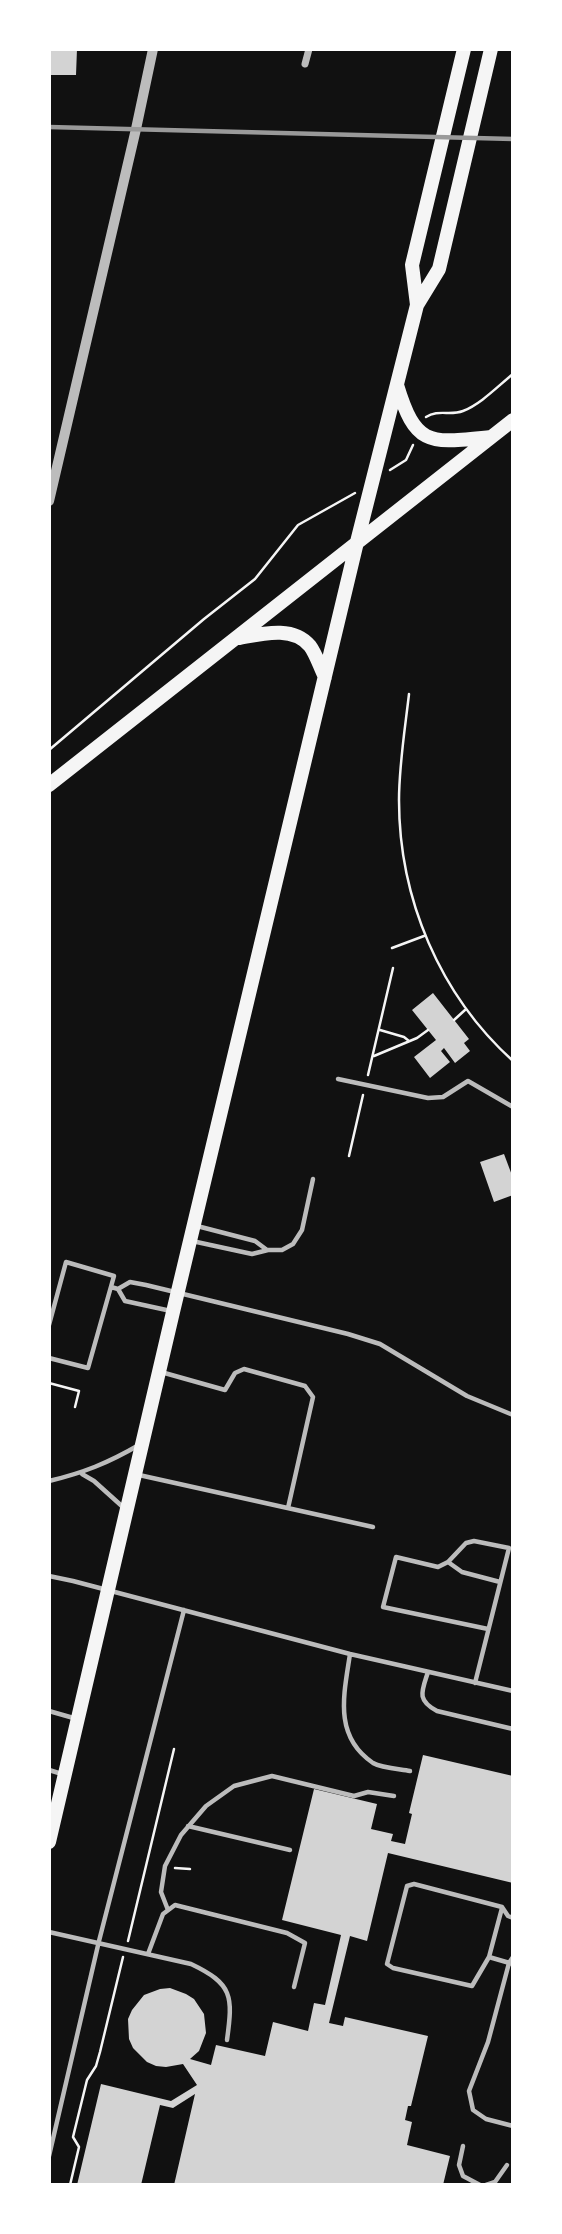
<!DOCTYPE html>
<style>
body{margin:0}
#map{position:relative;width:562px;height:2234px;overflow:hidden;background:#111;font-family:"Archivo Narrow",sans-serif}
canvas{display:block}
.frame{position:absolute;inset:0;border:51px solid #fff;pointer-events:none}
</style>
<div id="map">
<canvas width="562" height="2234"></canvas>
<div class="frame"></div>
</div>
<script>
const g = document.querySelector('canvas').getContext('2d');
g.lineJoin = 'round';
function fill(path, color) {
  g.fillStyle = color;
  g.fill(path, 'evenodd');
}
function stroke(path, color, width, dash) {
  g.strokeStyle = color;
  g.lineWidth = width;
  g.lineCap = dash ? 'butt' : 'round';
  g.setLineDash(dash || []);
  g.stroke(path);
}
const building = new Path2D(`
 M49 49H77L76 75H49Z
 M433 993 469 1039 464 1043 470 1051 455 1063 444 1048 441 1051 450 1062 430 1078 414 1057 436 1040 412 1010Z
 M504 1154 513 1178V1195L494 1202 480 1162Z
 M423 1755 513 1776V1883L388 1853 367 1941 350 1936 329 2023 343 2026 345 2017 428 2036 411 2106H408L405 2120 412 2122 407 2145 450 2156 443 2185H174L195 2094 173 2108 160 2105 141 2185H77L101 2084 171 2101 197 2085 183 2064 166 2067 156 2066 147 2062 133 2048 129 2039 128 2019 132 2010 144 1995 160 1989 170 1988 186 1994 194 1999 204 2014 206 2033 199 2051 190 2059 211 2065 216 2045 265 2056 273 2022 308 2031 314 2003 325 2005 341 1935 282 1920 314 1789 377 1804 371 1829 393 1834 391 1841 405 1844 412 1814 409 1813Z`);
const path = new Path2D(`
 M426 417C438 409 450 416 463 411 481 404 498 386 513 374
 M390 470 406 460 413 445
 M409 694C405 729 399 765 399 800 399 899 440 995 513 1061
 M49 750 204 619 255 579 298 525 355 493
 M392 948 424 936
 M454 1020 465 1010
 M380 1030 404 1037 409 1041
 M374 1056 417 1038 428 1030
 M368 1075 393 968
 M349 1156 363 1095
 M49 1383 79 1391 75 1407
 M175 1868 190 1869
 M128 1941 174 1749
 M70 2185 79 2147 73 2137 87 2080 96 2066 100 2052 123 1957`);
const service = new Path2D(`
 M338 1079 428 1098 443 1097 468 1081 513 1107
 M197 1226 255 1241 267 1250
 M192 1241 252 1254 268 1250H282L293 1244 302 1230 313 1179
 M111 1287 118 1289 130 1282 146 1285 348 1334 380 1344 467 1396 513 1415
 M118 1289 125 1301 171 1311
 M49 1325 66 1262 114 1276 88 1368 49 1358
 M161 1372 225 1390 235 1373 244 1369 305 1386 313 1397 288 1508
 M82 1474 94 1481 124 1508
 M139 1475 373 1527
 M49 1481C83 1473 108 1463 139 1445
 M448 1562 462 1572 500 1582
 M49 1576 73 1581 350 1654 513 1691
 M350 1654C344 1694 333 1736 373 1763 382 1768 399 1769 410 1771
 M428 1672C422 1691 416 1700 437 1711L513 1729
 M475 1683 509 1548 474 1541 466 1543 448 1562 438 1567 396 1557 383 1607 488 1629
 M49 1711 77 1719
 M49 1770 62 1774
 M188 1826 290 1850
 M168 1910 161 1892 165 1866 181 1835 206 1806 234 1786 272 1776 354 1796 368 1792 394 1796
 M513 1918 508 1916 502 1907 414 1884 407 1886 387 1964 393 1968 472 1986 489 1957 513 1964
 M49 1932 191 1964C233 1984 233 1996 227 2040
 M148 1954 163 1914 175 1905 287 1933 305 1943 294 1987
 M489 1957 502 1908
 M513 1957 509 1963 488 2042 469 2091 473 2110 486 2119 513 2126
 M463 2146 459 2165 463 2176 480 2185
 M49 2156 99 1941 184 1610
 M486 2185 495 2182 507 2165`);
const minor = new Path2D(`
 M305 64 309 49`);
const tertiary = new Path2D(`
 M49 501 136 129 153 49`);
const primary = new Path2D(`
 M417 305 412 265 464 49
 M397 385C416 448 430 443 491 437
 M239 638C261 634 293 625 310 646 316 654 320 667 325 677
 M49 785 513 420
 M49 1842 173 1312 357 542 417 305 439 269 491 49`);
const rail = new Path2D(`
 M49 127 513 139`);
fill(building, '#d3d3d3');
stroke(path, '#f5f5f5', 2.5);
stroke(service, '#bcbcbc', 4.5);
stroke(minor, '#bcbcbc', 7);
stroke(tertiary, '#bcbcbc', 10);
stroke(primary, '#f5f5f5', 14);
stroke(rail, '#9a9a9a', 4.5);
</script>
